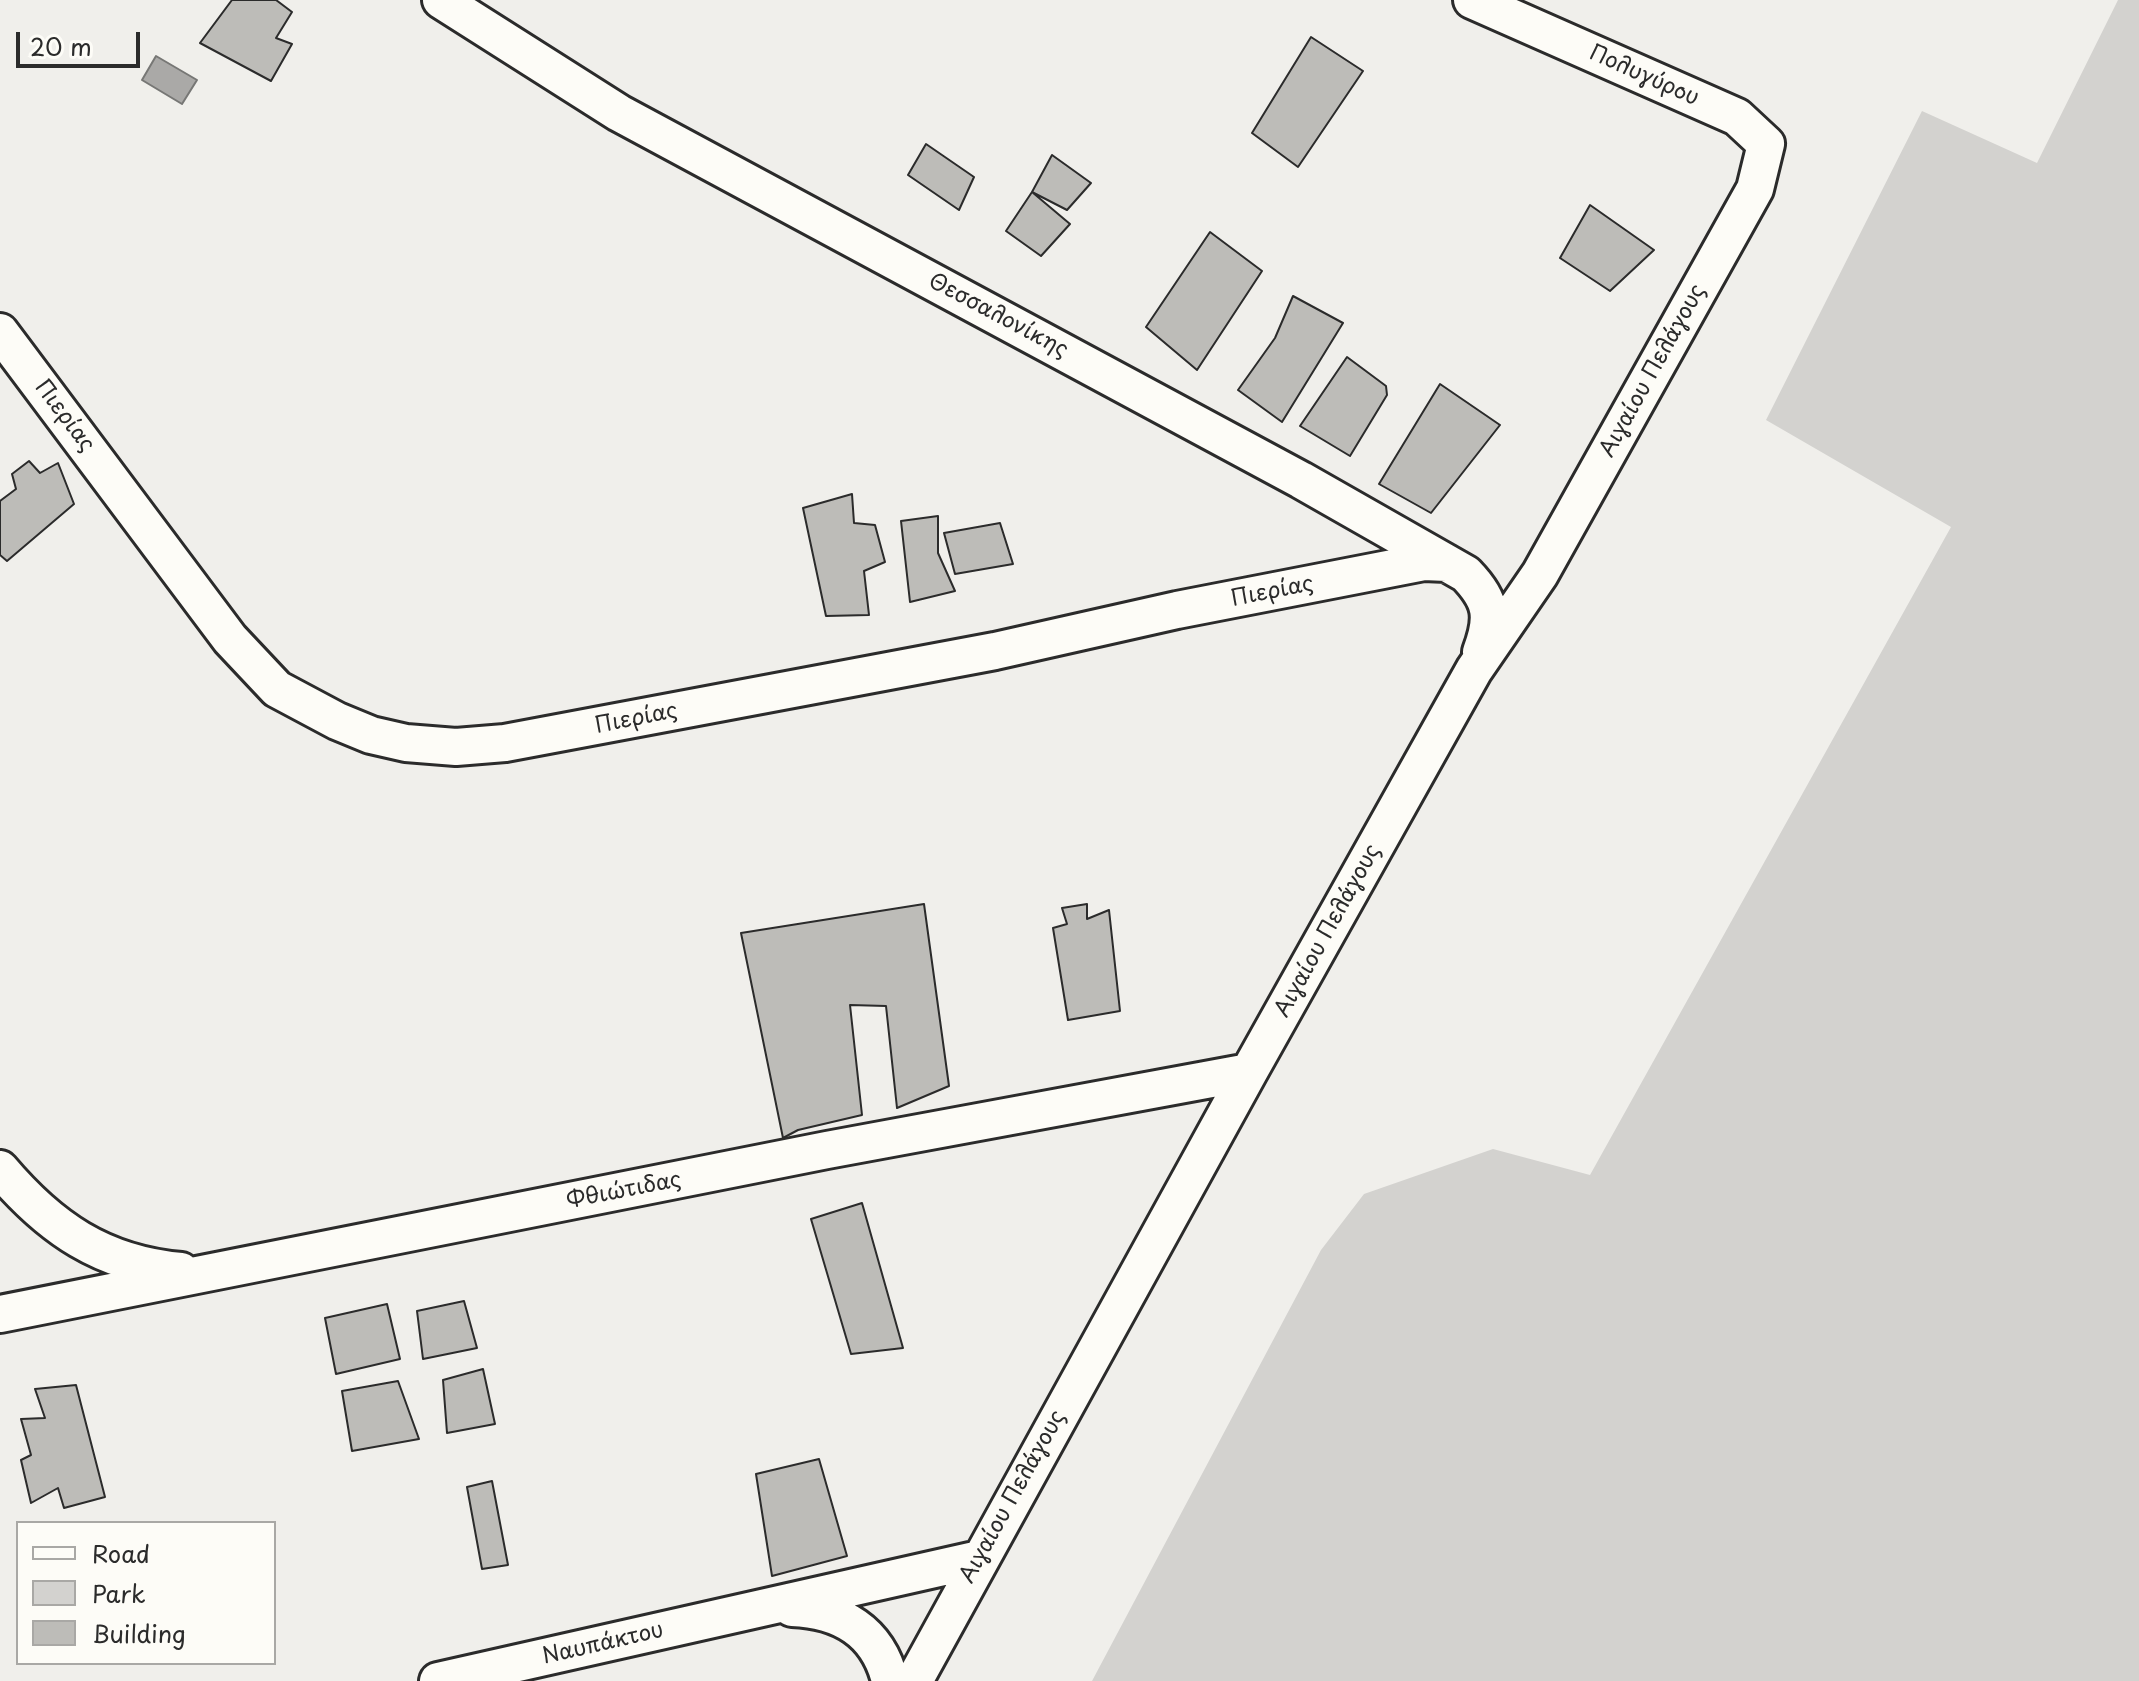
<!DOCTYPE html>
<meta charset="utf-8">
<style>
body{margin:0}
#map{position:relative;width:2139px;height:1681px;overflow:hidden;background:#f0efeb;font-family:"Playpen Sans",sans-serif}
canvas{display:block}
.legend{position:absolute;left:16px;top:1521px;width:260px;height:144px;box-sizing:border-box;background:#fdfcf7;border:2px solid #a9a8a5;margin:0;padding:10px 14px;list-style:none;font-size:24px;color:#2b2b2b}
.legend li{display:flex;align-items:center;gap:16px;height:40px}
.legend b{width:40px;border:2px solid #a9a8a5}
.scale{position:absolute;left:16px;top:32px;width:124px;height:36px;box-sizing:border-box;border:4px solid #2b2b2b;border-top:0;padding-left:10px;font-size:24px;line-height:28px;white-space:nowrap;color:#2b2b2b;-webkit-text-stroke:6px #fdfcf7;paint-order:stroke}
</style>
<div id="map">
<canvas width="2139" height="1681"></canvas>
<ul class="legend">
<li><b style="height:10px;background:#fdfcf7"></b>Road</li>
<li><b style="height:22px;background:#d3d2cf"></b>Park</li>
<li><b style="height:22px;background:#bdbcb8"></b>Building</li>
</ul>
<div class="scale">20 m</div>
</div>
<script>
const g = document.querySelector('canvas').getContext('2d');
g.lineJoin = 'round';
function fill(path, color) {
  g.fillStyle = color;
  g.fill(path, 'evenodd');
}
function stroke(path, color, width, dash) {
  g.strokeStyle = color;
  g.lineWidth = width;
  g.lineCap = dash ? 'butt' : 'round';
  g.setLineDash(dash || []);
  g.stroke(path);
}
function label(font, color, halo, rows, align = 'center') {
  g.font = font + ' "Playpen Sans",sans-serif';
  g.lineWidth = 6;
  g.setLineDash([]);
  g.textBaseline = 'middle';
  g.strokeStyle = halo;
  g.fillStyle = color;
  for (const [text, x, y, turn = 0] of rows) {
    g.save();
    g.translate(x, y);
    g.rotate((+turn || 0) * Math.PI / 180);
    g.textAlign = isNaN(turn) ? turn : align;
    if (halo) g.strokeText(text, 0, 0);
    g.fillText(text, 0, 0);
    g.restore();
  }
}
const green = new Path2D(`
 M2118 0H2139V1681H1092L1321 1250 1364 1194 1493 1149 1590 1175 1951 527 1766 420 1922 111 2037 163Z`);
const water = new Path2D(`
 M156 56 197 80 182 104 142 80Z`);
const building = new Path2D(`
 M232 0H276L292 12 276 38 292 44 271 81 200 43Z
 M1311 37 1363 71 1298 167 1252 133Z
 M926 144 974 177 959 210 908 175Z
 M1052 155 1091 183 1067 210 1032 192Z
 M1032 192 1070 224 1041 256 1006 231Z
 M1590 205 1654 250 1610 291 1560 258Z
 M1210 232 1262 271 1197 370 1146 327Z
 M1293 296 1343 323 1282 422 1238 390 1275 338Z
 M1347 357 1386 386 1387 395 1350 456 1300 426Z
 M1440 384 1500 425 1431 513 1379 484Z
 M29 461 40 473 58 463 74 504 7 561 0 555V501L16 489 12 474Z
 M852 494 854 523 875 525 885 562 864 571 869 615 826 616 803 508Z
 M938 516V553L955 591 910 602 901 521Z
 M1000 523 1013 564 955 574 944 533Z
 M924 904 949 1086 897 1108 886 1006 850 1005 862 1115 798 1130 783 1138 741 933Z
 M1087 904V919L1109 910 1120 1011 1068 1020 1053 928 1067 924 1062 908Z
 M862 1203 903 1348 851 1354 811 1219Z
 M464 1301 477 1348 423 1359 417 1311Z
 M387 1304 400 1359 336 1374 325 1318Z
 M483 1369 495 1424 447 1433 443 1380Z
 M398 1381 419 1439 352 1451 342 1391Z
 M76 1385 105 1497 64 1508 58 1488 31 1503 21 1460 31 1455 21 1419 45 1418 35 1389Z
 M819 1459 847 1556 772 1576 756 1474Z
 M492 1481 508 1565 482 1569 467 1487Z`);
const minor = new Path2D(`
 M441 0 619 113 1301 480 1466 574C1492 601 1494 617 1481 652
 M0 332 230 639 277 689 337 721 371 735 406 743 456 747 505 743 995 651 1177 610 1424 562 1447 563
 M0 1169C50 1228 102 1264 181 1271
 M0 1314 827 1150 1249 1072
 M792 1608C841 1610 878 1631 890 1681
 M438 1681 979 1559
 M914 1681 1249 1072 1474 670 1540 574 1755 189 1766 144 1737 117 1472 0`);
const streetNames = [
 ["Πολυγύρου",1644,76,24],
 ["Θεσσαλονίκης",998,316,28],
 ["Αιγαίου Πελάγους",1653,371,-61],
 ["Πιερίας",64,416,53],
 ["Πιερίας",1272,592,-11],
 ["Πιερίας",636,719,-11],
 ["Αιγαίου Πελάγους",1328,931,-61],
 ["Φθιώτιδας",624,1191,-11],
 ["Αιγαίου Πελάγους",1013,1497,-61],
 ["Ναυπάκτου",603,1644,-13]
];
fill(green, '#d3d2cf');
fill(water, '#aaa9a7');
stroke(water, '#777775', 2);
fill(building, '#bdbcb8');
stroke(building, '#2b2b2b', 2);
stroke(minor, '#2b2b2b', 42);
stroke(minor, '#fdfcf7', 36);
label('22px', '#2b2b2b', '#fdfcf7', streetNames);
</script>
